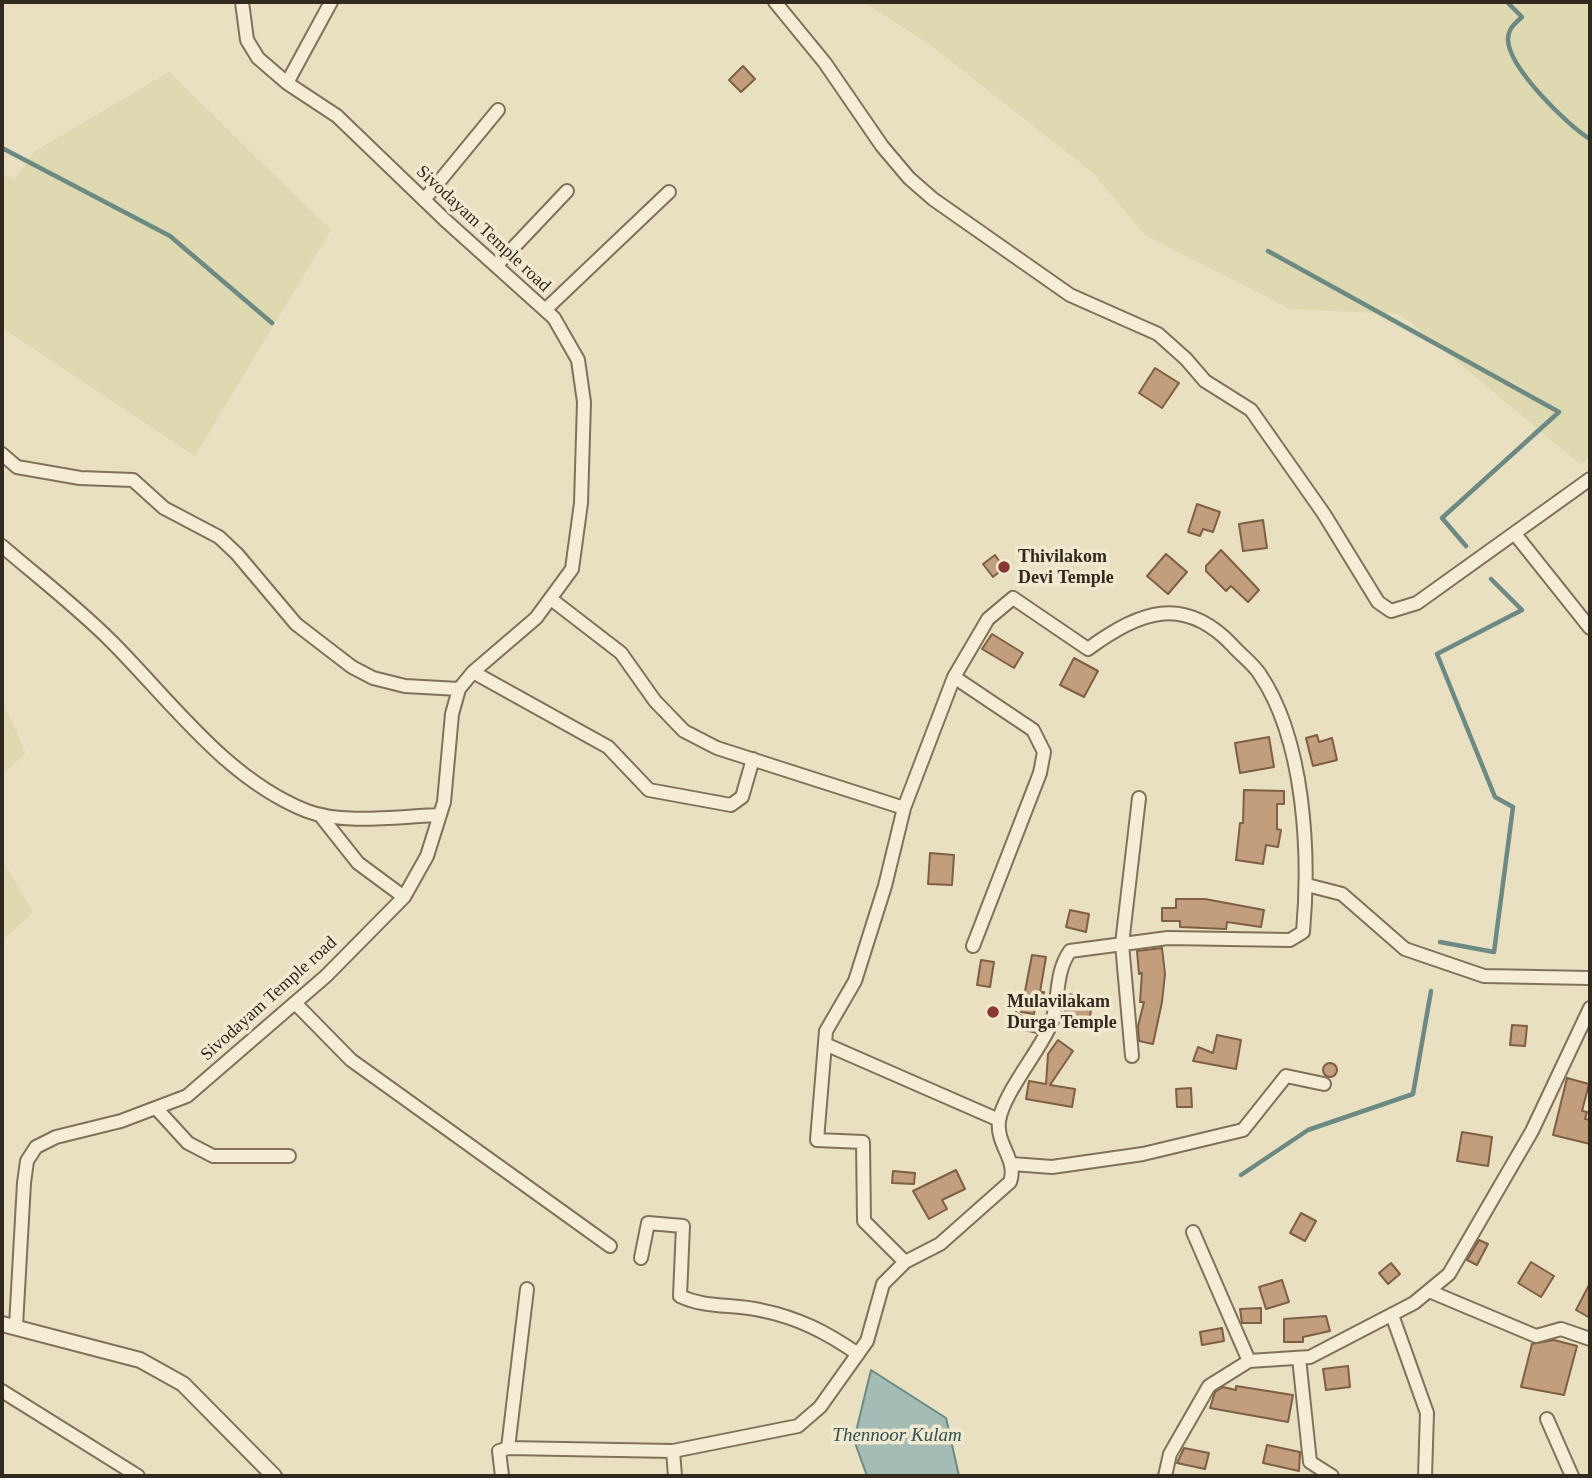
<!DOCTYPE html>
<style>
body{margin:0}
#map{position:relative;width:1592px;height:1478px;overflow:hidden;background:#e9e0c2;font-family:Georgia,serif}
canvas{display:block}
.frame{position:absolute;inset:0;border:4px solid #32291e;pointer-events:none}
</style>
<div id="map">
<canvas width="1592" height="1478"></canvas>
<div class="frame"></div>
</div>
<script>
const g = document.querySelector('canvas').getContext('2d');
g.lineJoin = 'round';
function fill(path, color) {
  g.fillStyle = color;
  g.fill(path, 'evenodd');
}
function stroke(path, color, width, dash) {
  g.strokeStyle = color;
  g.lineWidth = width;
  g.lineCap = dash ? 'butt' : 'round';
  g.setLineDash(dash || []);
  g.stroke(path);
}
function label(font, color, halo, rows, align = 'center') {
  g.font = font + ' Georgia,serif';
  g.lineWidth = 7;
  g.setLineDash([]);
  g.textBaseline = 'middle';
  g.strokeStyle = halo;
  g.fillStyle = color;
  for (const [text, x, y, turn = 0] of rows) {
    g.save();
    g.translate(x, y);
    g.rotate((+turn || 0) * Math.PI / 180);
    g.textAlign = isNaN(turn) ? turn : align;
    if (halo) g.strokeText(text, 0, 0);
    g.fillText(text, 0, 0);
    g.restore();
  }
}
const farmland = new Path2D(`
 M863 2H1590V455L1581 465 1400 314 1290 309 1145 235 1093 173 929 44Z
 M169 72 331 230 195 456 2 328V172L14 180 35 151Z
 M2 701 26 753 2 774Z
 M2 859 33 912 2 941Z`);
const water = new Path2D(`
 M871 1370 946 1418 959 1476H867L854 1440Z`);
const stream = new Path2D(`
 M1507 2 1522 17C1514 24 1508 29 1508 40 1509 68 1567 125 1590 139
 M2 148 170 236 272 323
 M1268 251 1559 412 1442 518 1466 546
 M1440 942 1494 952 1513 807 1495 797 1437 654 1522 610 1491 579
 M1241 1175 1308 1130 1413 1094 1431 991`);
const building = new Path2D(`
 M743 66 755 79 741 92 729 80Z
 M1155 368 1179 383 1162 408 1139 393Z
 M1197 504 1220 512 1213 532 1203 529 1200 536 1188 532Z
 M1263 520 1267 548 1243 551 1239 524Z
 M1221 550 1259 590 1248 602 1231 586 1226 591 1206 571V566Z
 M1166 554 1187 572 1168 594 1147 576Z
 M995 555 1004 568 993 577 983 564Z
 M992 634 1023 653 1014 668 982 649Z
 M1074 658 1098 671 1084 697 1060 685Z
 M1317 735 1319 742 1332 738 1337 760 1313 766 1306 738Z
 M1269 737 1274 767 1240 773 1235 743Z
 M1244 790 1284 791V804H1277V829L1281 830 1278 847 1266 845 1263 864 1236 860 1240 823H1243Z
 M930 853 954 855 952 885 928 884Z
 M1176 899H1205L1264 910 1261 927 1227 922 1226 929 1180 927V921H1162V908H1176Z
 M1070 910 1089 914 1086 932 1066 927Z
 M1162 948 1165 974 1162 1002 1153 1044 1139 1041 1138 1026 1144 1002H1140L1142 973 1139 974 1137 951Z
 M1032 955 1046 957 1040 992H1044L1042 1007H1035L1034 1014 1021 1012Z
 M981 960 994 962 990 987 977 985Z
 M1068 994 1093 998 1089 1022 1064 1019Z
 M1016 1012 1039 1028 1037 1033 1012 1027Z
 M1512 1025 1527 1026 1525 1046 1510 1045Z
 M1217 1035 1241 1040 1236 1069 1193 1061 1198 1047 1213 1053Z
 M1058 1040 1073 1051 1050 1085 1075 1089 1072 1107 1026 1099 1029 1081 1046 1084 1048 1054Z
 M1323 1070a7 7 0 1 1 14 0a7 7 0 1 1-14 0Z
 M1567 1078 1589 1084 1582 1111 1587 1112 1585 1119 1590 1120V1144L1553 1135Z
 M1191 1088 1192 1107H1177L1176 1089Z
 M1462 1132 1492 1137 1488 1166 1457 1161Z
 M956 1170 965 1189 942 1200 947 1209 929 1219 913 1191Z
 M893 1171 915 1173 914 1184 892 1183Z
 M1301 1213 1316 1221 1305 1241 1290 1233Z
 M1479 1240 1488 1244 1477 1265 1467 1260Z
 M1531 1262 1554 1276 1541 1297 1518 1283Z
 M1391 1263 1400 1274 1388 1284 1379 1273Z
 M1282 1280 1289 1302 1266 1309 1259 1287Z
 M1590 1283V1318L1576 1310Z
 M1261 1308V1323H1242L1240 1309Z
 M1326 1316 1330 1331 1303 1337V1342H1284V1319Z
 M1222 1328 1224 1341 1202 1345 1200 1332Z
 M1554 1340 1577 1346 1564 1395 1521 1387 1532 1344Z
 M1348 1366 1350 1387 1326 1390 1323 1369Z
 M1236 1386 1293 1395 1288 1422 1210 1408 1215 1392 1223 1387 1236 1390Z
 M1267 1445 1300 1452 1299 1471 1263 1463Z
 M1184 1448 1209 1453 1205 1469 1177 1463Z`);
const minor = new Path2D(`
 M775 2 825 63 882 146 909 178 933 199 1070 295 1158 334 1186 359 1205 381 1251 410 1324 514 1378 602 1391 611 1417 603 1590 479
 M287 83 331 2
 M424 200 498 110
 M496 266 567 191
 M545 310 669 192
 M2 454 17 467 80 478 133 480 164 508 219 537 237 554 296 624 352 667 373 678 405 686 459 689
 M1515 534 1590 628
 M2 546C38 577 77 607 111 641 170 700 226 779 307 811 343 825 401 816 440 815
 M551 599 621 653 655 701 684 731 717 748 904 808
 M473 672 608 747 649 790 731 805 742 797 753 759
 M954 677 1033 730 1044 752 1040 773 973 946
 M320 815 358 863 404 897
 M1307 885 1342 894 1405 949 1484 976 1590 978
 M295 1003 351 1060 610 1246
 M825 1044 999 1120
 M1132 1056 1122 944 1139 798
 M156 1108 188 1143 213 1156H289
 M1012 1164 1052 1167 1143 1154 1243 1130 1286 1076 1324 1084
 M1193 1232 1249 1361
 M641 1258 648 1223 683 1226 680 1296C705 1308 733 1304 760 1310 799 1318 826 1332 858 1354
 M1429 1291 1536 1336 1561 1329 1590 1339
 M1392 1315 1427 1413 1425 1476
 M16 1326 24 1183 27 1161 36 1147 56 1137 121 1121 187 1096 326 976 404 897 427 856 444 802 452 714 459 689 473 672 536 618 572 569 581 503 584 402 578 360 554 318 445 220 337 116 287 83 258 58 247 40 242 2
 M1299 1358 1310 1462 1332 1476
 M2 1391 138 1476
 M1547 1419 1572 1476
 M508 1448 527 1289
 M673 1451 675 1476
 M502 1476 499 1451 508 1448 673 1451 798 1426 820 1407 867 1341 883 1284 905 1262 940 1244 1010 1182C1018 1160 996 1145 999 1121 1003 1094 1039 1052 1051 1024 1060 1000 1054 974 1070 951L1168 938 1290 940 1303 932C1310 854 1305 740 1259 673 1252 663 1241 655 1233 646 1184 594 1139 611 1088 649L1013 598 988 619 954 677 904 808 885 886 855 981 826 1031 817 1140 863 1142 864 1221 905 1262
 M1165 1476 1170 1454 1209 1386 1249 1361 1310 1357 1414 1303 1449 1274 1532 1131 1590 1008`);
const tertiary = new Path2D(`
 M2 1324 140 1360 183 1384 274 1476`);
const markers = [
 [1004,567,7,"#8a3632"],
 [993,1012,7,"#8a3632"]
];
const streetNames = [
 ["Sivodayam Temple road",483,229,43],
 ["Sivodayam Temple road",269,999,-42]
];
const poiNames = [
 ["Thivilakom",1018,557],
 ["Devi Temple",1018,578],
 ["Mulavilakam",1007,1002],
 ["Durga Temple",1007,1023]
];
const waterNames = [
 ["Thennoor Kulam",897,1436]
];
fill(farmland, '#ded9b1');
fill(water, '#a4bcb6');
stroke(water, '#6c8983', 2);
stroke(stream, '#6c8983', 4.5);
fill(building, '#c39e7c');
stroke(building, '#7e5e44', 2);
stroke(minor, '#81715b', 16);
stroke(tertiary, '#81715b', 18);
stroke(minor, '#f5edd5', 12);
stroke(tertiary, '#f5edd5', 14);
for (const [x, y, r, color] of markers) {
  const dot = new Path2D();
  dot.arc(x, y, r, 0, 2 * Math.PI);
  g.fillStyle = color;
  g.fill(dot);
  stroke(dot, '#f1ead1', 2.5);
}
label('18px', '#32291e', '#f1ead1', streetNames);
label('bold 18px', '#32291e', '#f1ead1', poiNames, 'left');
label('italic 19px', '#2f5150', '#f1ead1', waterNames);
</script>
